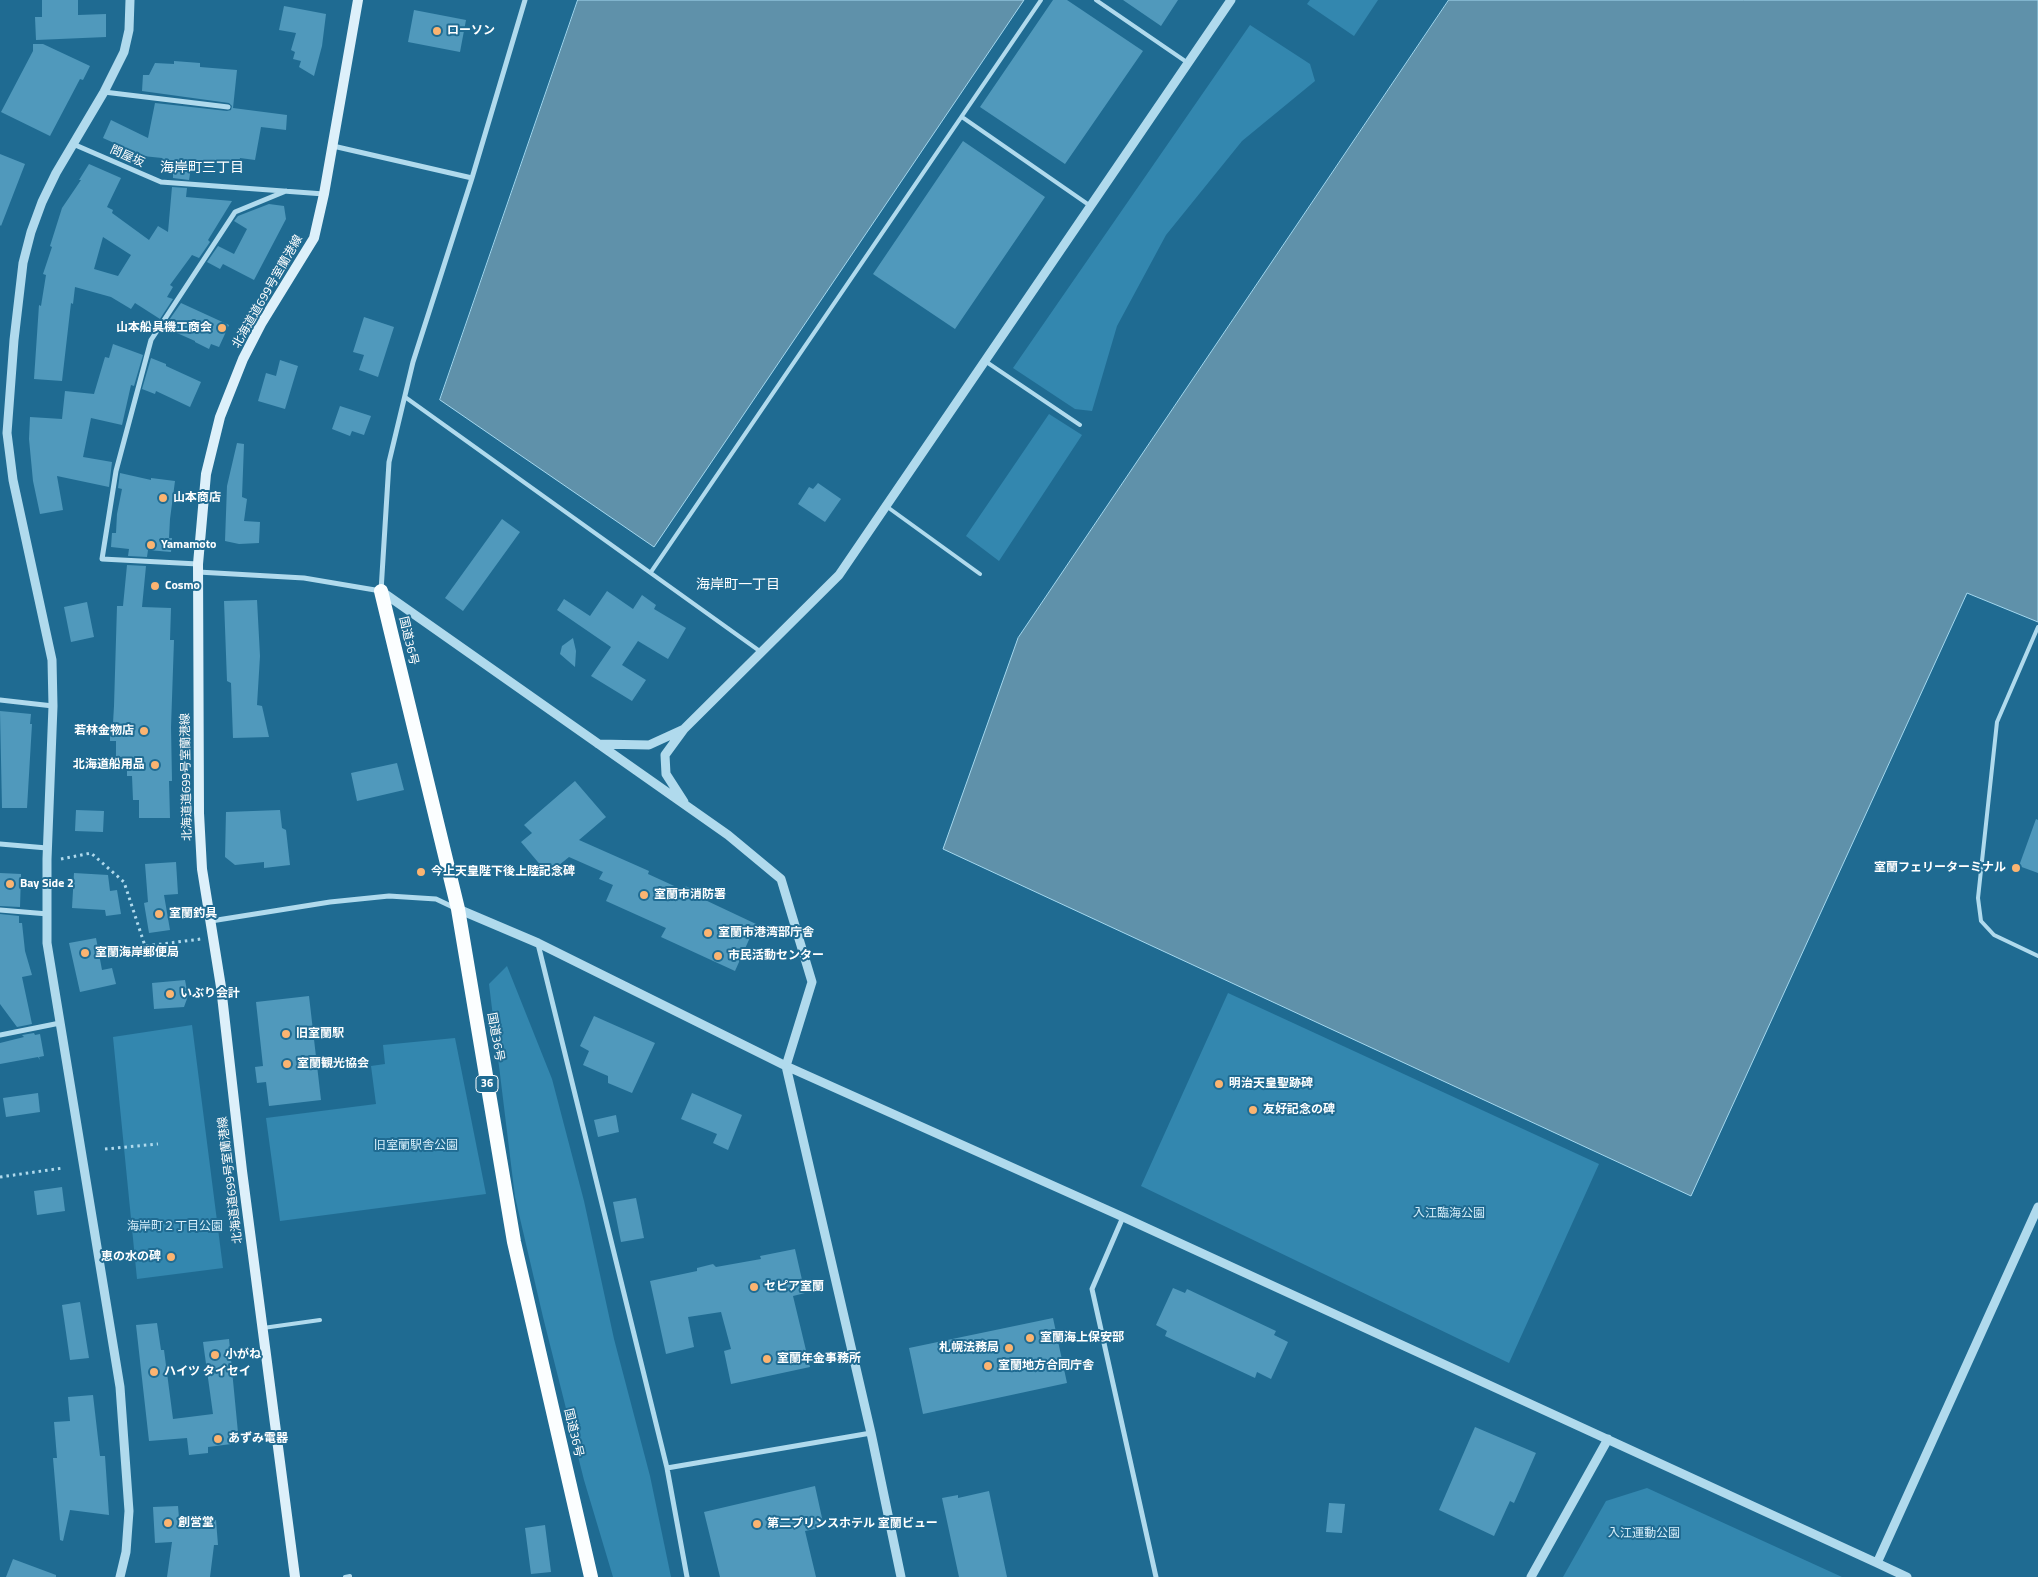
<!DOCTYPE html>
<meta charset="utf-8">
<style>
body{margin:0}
canvas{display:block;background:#1f6b92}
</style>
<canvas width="2038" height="1577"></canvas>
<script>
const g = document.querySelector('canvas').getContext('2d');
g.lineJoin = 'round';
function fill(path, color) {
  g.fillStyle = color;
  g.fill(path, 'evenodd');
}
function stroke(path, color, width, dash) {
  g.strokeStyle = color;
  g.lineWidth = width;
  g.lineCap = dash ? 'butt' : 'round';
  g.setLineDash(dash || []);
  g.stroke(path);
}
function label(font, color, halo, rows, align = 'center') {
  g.font = font + ' "Titillium Web","Noto Sans JP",sans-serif';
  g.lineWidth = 4;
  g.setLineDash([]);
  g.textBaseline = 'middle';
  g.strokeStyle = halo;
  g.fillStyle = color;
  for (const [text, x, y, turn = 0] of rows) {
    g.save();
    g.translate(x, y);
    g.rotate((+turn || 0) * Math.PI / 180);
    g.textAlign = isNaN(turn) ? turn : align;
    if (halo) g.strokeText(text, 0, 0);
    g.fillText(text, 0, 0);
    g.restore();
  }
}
const green = new Path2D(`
 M1310 0H1378L1354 36 1307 4Z
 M1250 25 1310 64 1315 81 1242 141 1166 235 1117 326 1092 411 1075 409 1013 368Z
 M1049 414 1082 435 999 561 966 536Z
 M507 966 552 1079 584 1201 614 1339 650 1476 671 1577H613L584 1480 543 1317 515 1197 489 984Z
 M1228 993 1599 1164 1509 1363 1141 1186Z
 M192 1025 223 1268 137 1279 113 1037Z
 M455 1038 486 1194 280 1221 266 1118 376 1104 371 1066 385 1064 383 1045Z
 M1647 1488 1842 1577H1563L1606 1501Z`);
const water = new Path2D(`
 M578 0H1024L654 547 440 400Z
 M1449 0H2038V622L1967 593 1691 1196 943 849 1018 638Z`);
const building = new Path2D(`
 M42 0H78V15L106 14V37L36 40 35 17H42Z
 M1053 0H1067L1143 51 1065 164 980 107Z
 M1123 0H1178L1161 26Z
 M284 6 326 14 322 46 314 76 299 67 301 61 293 59 295 52 291 50 296 33 279 30Z
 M414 10 466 20 460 52 408 42Z
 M33 44H43L90 66 83 80 80 79 50 136 1 112 33 51Z
 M174 61 200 63V67L237 70 233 108 287 115 286 130 261 127 255 160 240 158 239 163 224 161V164L192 161 189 180 173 178V169L161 167 162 158 143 156 103 138 111 120 148 138 155 103 227 111 231 110 232 106 229 103 142 91 143 75H149L155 63 174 64Z
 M963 141 1045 197 955 329 873 274Z
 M0 154 25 164 1 226 0 225Z
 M89 164 121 178 107 207 113 210 112 213 149 240 158 226 168 232 172 187 187 188 186 197 232 201 208 240 210 242 199 258 192 255 170 285 173 287 167 297 173 299 160 319 135 303 131 309 111 297 75 287 73 304 71 303 62 381 34 379 39 305 41 306 46 275 43 274 52 247 50 246 62 208 81 180H79ZM103 237 131 255 118 276 94 269Z
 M269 204 284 206 286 219 254 280 223 264 220 269 207 262 218 246 234 254 247 229 234 221 238 216Z
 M181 303 229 325 219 347 211 344 209 349 195 342V341L168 329 169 325 167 323Z
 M364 317 394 327 378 377 359 370 364 355 353 352Z
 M113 344 143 355 134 386 131 385 122 425 91 418 83 457 112 462 109 487 57 476 63 510 40 514 33 481 29 439 30 417 62 419 65 391 94 394 105 357 109 358Z
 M151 358 166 364V366L201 382 190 407 156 391 155 394 142 389Z
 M280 360 298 366 285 409 258 401 266 373 276 376Z
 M340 406 371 416 364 435 352 431 350 436 332 429Z
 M237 443 244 444 242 497 247 499 244 521 260 522 259 543 239 544 225 541 227 486Z
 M120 473 151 480V478L175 481 170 519 169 538H172L171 552 148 550 147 557 128 556 129 549 111 547 112 533H116L117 514 122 489 118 488Z
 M818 483 841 499 825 522 798 504 809 487 813 489Z
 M502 519 520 532 463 611 445 598Z
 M127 565 146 566 142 607 171 608 170 640H174L171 727 172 781H169L170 818H139V800H133L132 776H127V757H116V741H110V723H113L114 706 117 606H123Z
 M607 591 633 609 642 595 656 605 654 609 686 628 668 659 638 641 622 665 646 680 632 701 591 676 611 647 557 610 564 599 590 616Z
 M257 600 260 656 257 705 262 706 269 737 233 738 231 683 227 681 224 601Z
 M87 602 94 637 71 642 64 607Z
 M573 638 576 651 575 667 560 654 562 646Z
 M0 711 31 714 30 724H32L27 808H2Z
 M397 763 404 790 357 801 351 773Z
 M575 781 606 817 579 840 649 871 648 874 683 890 685 886 705 895 703 899 756 924 735 971 661 937 666 928 606 901 613 885 599 879 603 872 569 857 548 874 521 842 532 833 524 825Z
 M76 810 104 811 103 832 75 831Z
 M280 810 282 828 286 830 290 865 264 868V862L235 865 225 857 226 812Z
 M2036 819 2038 820V873L2019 866Z
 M176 862 178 894 164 895 170 930 149 933 144 903 148 902 145 864Z
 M0 873 21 874 20 907 0 906Z
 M74 873 108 875 110 891 117 890 121 914 106 916 105 910 72 908Z
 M0 914 19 916V923H22L25 951 32 975 22 977 32 1024 17 1027 0 1004Z
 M96 938 102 970 112 968 116 984 80 992 69 943Z
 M185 980 188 996 184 1007 154 1009 152 983Z
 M309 996 321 1100 269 1106 266 1082 257 1083 255 1067 263 1066 256 1002Z
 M594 1016 655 1043 632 1093 608 1083V1076L583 1065 589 1051 580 1046Z
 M34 1033 35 1035 40 1034 44 1056 39 1057 40 1060 38 1057 0 1064V1043L24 1037 22 1035Z
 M38 1093 40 1112 6 1117 3 1098Z
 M692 1093 742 1115 728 1150 713 1143 717 1134 681 1119Z
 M616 1115 619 1132 598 1137 594 1120Z
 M62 1187 65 1211 37 1215 34 1191Z
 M636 1198 644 1238 621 1242 613 1202Z
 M795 1249 805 1293 793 1296 810 1367 731 1384 724 1351 731 1349 721 1312 688 1317 694 1347 666 1354 650 1281 697 1271V1268L713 1264 716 1267 761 1259 760 1256Z
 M1173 1288 1185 1293 1187 1289 1276 1331 1274 1335 1288 1342 1271 1379 1257 1372 1255 1378 1165 1336 1167 1331 1156 1325Z
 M80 1302 89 1358 70 1360 62 1305Z
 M1053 1318 1067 1383 923 1414 909 1348Z
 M157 1323 161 1350H164L173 1419 213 1414 203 1342 229 1339 239 1443 208 1447V1453L189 1455 187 1438 149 1441 136 1325Z
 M93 1395 100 1456H105L109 1515 70 1510 63 1541 60 1540 53 1458H57L54 1422 70 1421 68 1397Z
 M1475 1427 1536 1453 1514 1503 1510 1501 1494 1536 1439 1510Z
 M815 1486 824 1527 805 1531 816 1577H720L704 1512Z
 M989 1491 1007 1577H959L942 1498 958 1495V1498Z
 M1329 1503 1345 1504 1342 1533 1326 1532Z
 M178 1506 179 1518 206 1515 207 1521 216 1520 218 1545H214L210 1577H167L172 1542 155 1543 153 1507Z
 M545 1525 551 1572 531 1574 525 1528Z
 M13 1559 56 1575V1577H6Z`);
const path = new Path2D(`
 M61 859 91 853 124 882 145 946 201 939
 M105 1149 158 1144
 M0 1177 63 1168`);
const service = new Path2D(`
 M1096 0 1188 63
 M962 117 1089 205
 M985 361 1080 425
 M405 397 761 652
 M886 506 980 574
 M651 572 1041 0
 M2038 627 1997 722 1978 898 1981 921 1994 935 2038 956
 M263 1328 320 1320
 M345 1577 350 1576`);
const minor = new Path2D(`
 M104 92 228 107
 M73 144 161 182 324 194
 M333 146 472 178
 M198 564 102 559 116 471 151 340 235 212 286 191
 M198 572 304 578 381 591 389 462 413 362 472 178 525 0
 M0 700 53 706
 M0 844 47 848
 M0 910 48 914
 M211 921 330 902 389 896 436 899 455 908
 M538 944 667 1468 687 1577
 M0 1035 60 1023
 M1123 1217 1092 1289 1156 1577
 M667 1468 871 1433`);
const tertiary = new Path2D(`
 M381 591 728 835 781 879 812 982 786 1066 871 1433 901 1577
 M598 744 649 745 684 729 839 575 1231 0
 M684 802 666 774 665 755 684 729
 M458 909 538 943 786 1066 1123 1217 1877 1563 2038 1207
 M1877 1563 1907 1577
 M120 1577 126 1552 129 1511 120 1387 47 943V859L53 706 52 660 13 480 7 433 14 340 23 263 31 232 42 202 56 173 104 92 124 52 129 30 130 0
 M1531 1577 1608 1439`);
const secondary = new Path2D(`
 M295 1577 242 1171 221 987 202 869 199 813 198 564 206 474 220 417 243 359 261 324 314 238 324 194 358 0`);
const trunk = new Path2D(`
 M381 591 458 909 514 1242 591 1577`);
const markers = [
 [437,31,5,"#fbb471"],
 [222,328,5,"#fbb471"],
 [163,498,5,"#fbb471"],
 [151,545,5,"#fbb471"],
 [155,586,5,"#fbb471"],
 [144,731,5,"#fbb471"],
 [155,765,5,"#fbb471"],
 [2016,868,5,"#fbb471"],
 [421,872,5,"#fbb471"],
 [10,884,5,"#fbb471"],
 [644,895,5,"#fbb471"],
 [159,914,5,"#fbb471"],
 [708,933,5,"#fbb471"],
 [85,953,5,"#fbb471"],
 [718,956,5,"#fbb471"],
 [170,994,5,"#fbb471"],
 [286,1034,5,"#fbb471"],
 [287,1064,5,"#fbb471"],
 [1219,1084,5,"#fbb471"],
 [1253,1110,5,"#fbb471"],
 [171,1257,5,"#fbb471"],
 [754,1287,5,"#fbb471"],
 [1030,1338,5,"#fbb471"],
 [1009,1348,5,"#fbb471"],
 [215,1355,5,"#fbb471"],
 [767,1359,5,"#fbb471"],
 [988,1366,5,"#fbb471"],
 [154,1372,5,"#fbb471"],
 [218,1439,5,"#fbb471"],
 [168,1523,5,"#fbb471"],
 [757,1524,5,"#fbb471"]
];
const shields = [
 [487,1084,22]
];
const shieldNames = [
 ["36",487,1084]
];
const poiNames = [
 ["ローソン",447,31],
 ["山本船具機工商会",212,328,"right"],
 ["山本商店",173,498],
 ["Yamamoto",161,545],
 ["Cosmo",165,586],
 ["若林金物店",134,731,"right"],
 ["北海道船用品",145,765,"right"],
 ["室蘭フェリーターミナル",2006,868,"right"],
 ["今上天皇陛下後上陸記念碑",431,872],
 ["Bay Side 2",20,884],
 ["室蘭市消防署",654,895],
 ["室蘭釣具",169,914],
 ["室蘭市港湾部庁舎",718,933],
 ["室蘭海岸郵便局",95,953],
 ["市民活動センター",728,956],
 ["いぶり会計",180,994],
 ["旧室蘭駅",296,1034],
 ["室蘭観光協会",297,1064],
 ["明治天皇聖跡碑",1229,1084],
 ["友好記念の碑",1263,1110],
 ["恵の水の碑",161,1257,"right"],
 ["セピア室蘭",764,1287],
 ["室蘭海上保安部",1040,1338],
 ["札幌法務局",999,1348,"right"],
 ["小がね",225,1355],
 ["室蘭年金事務所",777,1359],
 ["室蘭地方合同庁舎",998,1366],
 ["ハイツ タイセイ",164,1372],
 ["あずみ電器",228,1439],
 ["創営堂",178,1523],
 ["第二プリンスホテル 室蘭ビュー",767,1524]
];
const streetNames = [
 ["問屋坂",127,157,24],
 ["北海道道699号室蘭港線",268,292,-60],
 ["国道36号",408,641,77],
 ["北海道道699号室蘭港線",187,777,-91],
 ["国道36号",495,1037,80],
 ["北海道道699号室蘭港線",231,1180,-97],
 ["国道36号",573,1433,77]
];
const parkNames = [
 ["旧室蘭駅舎公園",416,1146],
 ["入江臨海公園",1449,1214],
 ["海岸町２丁目公園",175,1227],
 ["入江運動公園",1644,1534]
];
const neighbourhoodNames = [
 ["海岸町三丁目",202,169],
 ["海岸町一丁目",738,586]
];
fill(green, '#3387af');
fill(water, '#5f91aa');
stroke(water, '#a4d8ef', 1);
fill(building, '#5099bc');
stroke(path, '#b0daed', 3, [2.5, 4]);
stroke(service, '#b0daed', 4);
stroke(minor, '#b0daed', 5);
stroke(tertiary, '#b0daed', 9);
stroke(secondary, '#ddf0fa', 10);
stroke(trunk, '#fbfeff', 14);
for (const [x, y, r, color] of markers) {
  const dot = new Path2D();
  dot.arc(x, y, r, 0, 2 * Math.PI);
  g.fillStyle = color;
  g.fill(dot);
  stroke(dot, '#1f6b92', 2);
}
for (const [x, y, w] of shields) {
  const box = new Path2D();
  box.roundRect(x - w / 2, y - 8.5, w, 17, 4);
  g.fillStyle = '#1f6b92';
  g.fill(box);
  stroke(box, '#fff', 1);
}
label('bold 11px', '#fff', null, shieldNames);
label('bold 12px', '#fff', '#1f6b92', poiNames, 'left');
label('12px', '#fff', '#1f6b92', streetNames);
label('12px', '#d6eefa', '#1f6b92', parkNames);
label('14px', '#fff', '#1f6b92', neighbourhoodNames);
</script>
